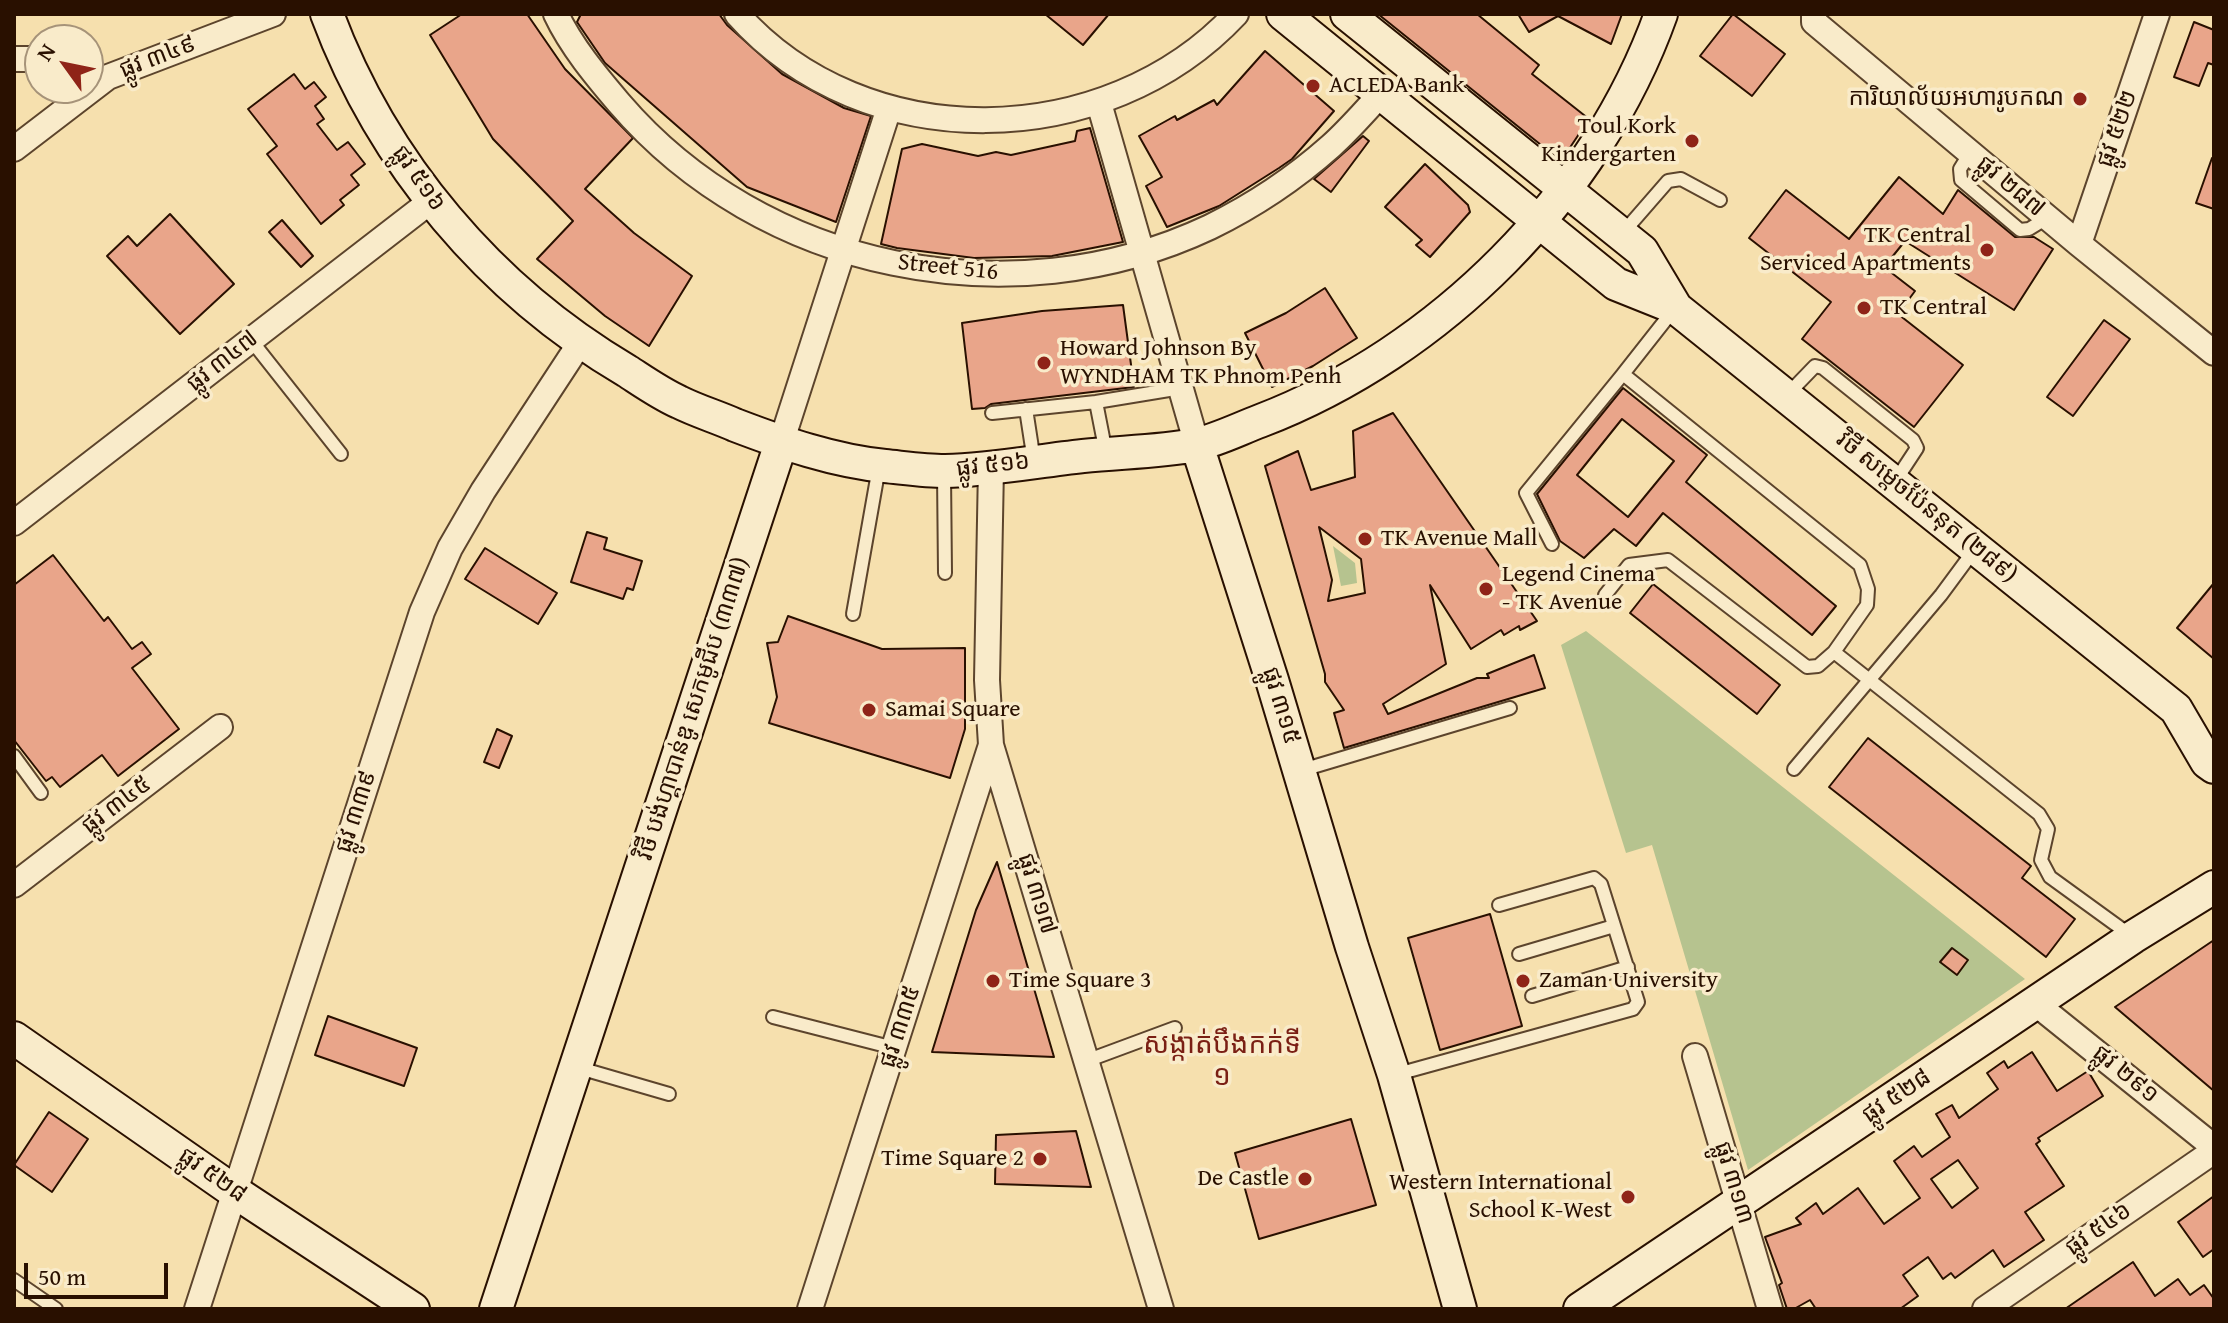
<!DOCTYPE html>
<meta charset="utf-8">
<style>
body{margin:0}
#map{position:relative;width:2228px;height:1323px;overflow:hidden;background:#f6e0ae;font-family:"Gentium Book Plus",serif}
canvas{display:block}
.frame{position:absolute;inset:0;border:16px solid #291000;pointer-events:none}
.north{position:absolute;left:24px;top:24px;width:80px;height:80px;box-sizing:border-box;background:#f9ebca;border:2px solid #a69379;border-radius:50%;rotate:303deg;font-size:22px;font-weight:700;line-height:32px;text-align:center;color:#291000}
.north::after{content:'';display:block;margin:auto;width:28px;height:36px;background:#8f2418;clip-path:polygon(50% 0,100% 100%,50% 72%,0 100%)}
.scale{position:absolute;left:24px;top:1263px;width:144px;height:36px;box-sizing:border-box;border:4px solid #291000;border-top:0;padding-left:10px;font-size:24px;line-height:28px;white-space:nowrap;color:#291000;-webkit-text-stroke:6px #f9ebca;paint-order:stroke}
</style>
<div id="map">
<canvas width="2228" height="1323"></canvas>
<div class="frame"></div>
<div class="north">N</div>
<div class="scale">50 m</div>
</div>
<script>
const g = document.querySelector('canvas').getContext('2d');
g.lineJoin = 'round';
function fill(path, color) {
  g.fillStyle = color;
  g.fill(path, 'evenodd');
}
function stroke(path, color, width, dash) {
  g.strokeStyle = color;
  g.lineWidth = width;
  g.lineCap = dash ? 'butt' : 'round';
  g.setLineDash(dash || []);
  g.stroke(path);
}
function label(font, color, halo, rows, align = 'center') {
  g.font = font + ' "Gentium Book Plus","Noto Sans Khmer",serif';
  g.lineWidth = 7;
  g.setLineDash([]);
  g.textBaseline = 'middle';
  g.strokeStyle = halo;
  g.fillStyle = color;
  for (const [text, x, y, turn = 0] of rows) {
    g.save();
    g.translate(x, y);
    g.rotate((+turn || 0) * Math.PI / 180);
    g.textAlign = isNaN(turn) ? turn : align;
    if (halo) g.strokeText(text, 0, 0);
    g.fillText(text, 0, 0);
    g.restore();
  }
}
const green = new Path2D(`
 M1333 546 1355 563 1357 583 1341 586Z
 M1586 631 2025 979 1748 1170 1652 845 1626 853 1561 645Z`);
const building = new Path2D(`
 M462 14H527L565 69 633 138 585 189 634 233 692 276 649 346 605 316 537 259 573 221 493 139 430 35Z
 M581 14H719L727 25 782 74 844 108 871 116 836 222 747 187 605 63 577 22Z
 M1045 14H1109L1083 45Z
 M1378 14H1477L1539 65 1532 74 1589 119 1561 161Z
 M1518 14H1622L1611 44 1558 16 1529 32Z
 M1733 14 1785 54 1752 96 1700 56Z
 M2194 22 2214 30V65L2208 63 2199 86 2174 77Z
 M1265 51 1334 111 1292 159 1279 168 1219 206 1167 227 1146 186 1162 177 1139 136 1175 116 1177 120 1214 100 1217 105Z
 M294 74 305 89 314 82 326 97 315 106 324 119 317 124 337 150 348 142 365 164 351 175 359 185 340 200 344 205 321 224 267 154 277 146 248 109Z
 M1090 128 1123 242 1052 256 974 258 897 248 881 244 902 149 922 144 978 156 996 152 1011 155 1075 141 1077 131Z
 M1363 136 1369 141 1331 192 1314 179Z
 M2212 158 2214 159V209L2196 203Z
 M1425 164 1468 205 1470 212 1430 257 1416 245 1422 240 1385 207Z
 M1899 177 1943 214 1958 190 2015 237H2034L2053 249 2014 310 1905 241 1884 267 1915 291 1898 314 1963 365 1914 427 1802 339 1831 302 1749 238 1786 190 1849 239Z
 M170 214 234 284 180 334 107 256 128 236 137 246Z
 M282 220 313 256 301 267 269 232Z
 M1325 288 1357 338 1313 366 1272 387 1245 333 1286 313Z
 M1123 305 1134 387 991 404 985 408 972 409 962 323 1042 311Z
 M2104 320 2130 339 2073 416 2047 397Z
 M1623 388 1707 455 1686 482 1836 606 1812 635 1663 513 1636 546 1614 529 1584 558 1560 541 1537 494ZM1622 419 1674 461 1628 517 1577 475Z
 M1393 413 1537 621 1520 630 1519 626 1504 635 1501 630 1471 649 1430 585 1446 664 1383 704 1388 714 1477 678H1489L1487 674 1534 655 1545 688 1344 748 1334 713 1344 710 1325 682V674L1265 466 1298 451 1311 490 1355 477 1353 431ZM1319 527 1361 559 1365 593 1328 601 1332 580Z
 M587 532 607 538 604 549 642 561 633 590 627 588 623 599 571 582Z
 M485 548 557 593 538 624 465 579Z
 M53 555 104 621 108 617 132 649 142 642 151 654 132 668 179 729 118 776 102 755 60 787 52 777 46 781 14 740V585Z
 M2214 583V659L2177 628Z
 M1653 584 1780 685 1757 714 1630 613Z
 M788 616 882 649 965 648V729L950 778 769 723 777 697 767 643 778 642Z
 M497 729 512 736 499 768 484 762Z
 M1868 738 2031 866 2022 878 2075 919 2046 957 1829 787Z
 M997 862 1054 1057 932 1052 976 910Z
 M1490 914 1522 1026 1440 1050 1408 938Z
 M2214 940V1091L2115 1007Z
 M1952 948 1968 960 1957 975 1940 962Z
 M328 1016 417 1048 404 1086 315 1055Z
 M2032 1052 2057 1091 2088 1071 2103 1096 2038 1138 2040 1141 2036 1144 2064 1186 2025 1212 2044 1240 2004 1267 1993 1250 1955 1278 1951 1273 1943 1279 1928 1257 1903 1275 1918 1296 1900 1309H1816L1810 1300 1794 1309H1787L1779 1285 1782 1283 1765 1237 1801 1224 1796 1218 1816 1203 1823 1214 1858 1188 1884 1224 1920 1198 1894 1161 1914 1146 1922 1157 1950 1137 1936 1114 1952 1105 1959 1118 1998 1089 1987 1073 2004 1061 2008 1068ZM1958 1160 1978 1188 1952 1208 1931 1179Z
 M49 1112 88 1139 52 1192 14 1165Z
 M1351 1119 1376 1205 1259 1239 1235 1153Z
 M1076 1131 1091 1187 995 1184 996 1135Z
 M2214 1196V1249L2203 1257 2178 1222Z
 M2133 1262 2155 1296 2178 1279 2190 1295 2204 1285 2214 1299V1309H2065Z`);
const lane = new Path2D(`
 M1970 153 1960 169 1961 180 2020 230 2029 229 2047 218
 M1621 235 1668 181 1681 179 1720 200
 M251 340 341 454
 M1786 396 1815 366 1823 368 1913 440 1917 448 1894 483
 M1096 402 1106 453
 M1026 409 1034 461
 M992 413 1096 402 1169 390
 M944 474 945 573
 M1552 544 1526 493 1623 374
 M1605 595 1629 565 1668 560 1807 667 1818 666 1834 652 1867 605 1868 589 1860 565 1623 374 1675 308
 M853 614 879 467
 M1834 652 2039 814 2048 829 2041 860 2050 877 2130 935
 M14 756 41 793
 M1794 769 1941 595 1975 549
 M1299 771 1510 708
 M1519 954 1614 926
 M1532 996 1628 967
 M773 1017 894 1048
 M1086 1061 1175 1028
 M576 1067 669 1094
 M1394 1075 1633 1009 1638 1002 1601 884 1594 878 1499 905
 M14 1280 56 1309`);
const street = new Path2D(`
 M556 14C571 46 596 76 619 103 762 270 1011 321 1210 227 1253 206 1295 178 1331 146 1349 130 1365 111 1381 94
 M737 14C865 158 1106 153 1236 14
 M1814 14V22L2079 244 2214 353
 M14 59H40
 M1099 103 1197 445
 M14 149 108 77 273 14
 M2079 244 2157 14
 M781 443 889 108
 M991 467 987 680 991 745 1161 1309
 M14 523 431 201
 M14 885 220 727
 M2035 1003 2214 1147
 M1695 1056 1770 1309
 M197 1309 422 612 450 548 483 491 580 343
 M810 1309 991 745
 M1985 1309 2214 1151`);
const secondary = new Path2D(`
 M327 14C383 164 490 290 627 371 644 382 661 394 679 402 697 411 717 417 735 425 782 443 834 461 885 466 905 468 926 471 945 471 991 470 1037 461 1083 456 1120 452 1159 452 1195 445 1217 440 1239 429 1260 421 1440 352 1596 196 1661 14
 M1283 14 1616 284 1676 308 2176 709 2207 762 2214 767
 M1347 14 1642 251 1676 308
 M1197 445 1272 680 1352 947 1394 1075 1460 1309
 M14 1038 235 1192 413 1309
 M496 1309 781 443
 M1580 1309 2133 937 2214 887`);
const markers = [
 [1313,86,8,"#8f2418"],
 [2080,99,8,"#8f2418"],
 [1692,141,8,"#8f2418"],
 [1987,250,8,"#8f2418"],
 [1864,308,8,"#8f2418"],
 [1044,363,8,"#8f2418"],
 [1365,539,8,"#8f2418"],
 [1486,589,8,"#8f2418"],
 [869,710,8,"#8f2418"],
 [993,981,8,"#8f2418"],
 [1523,981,8,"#8f2418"],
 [1040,1159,8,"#8f2418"],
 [1305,1179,8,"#8f2418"],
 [1628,1197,8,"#8f2418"]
];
const streetNames = [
 ["ផ្លូវ ៣៤៩",158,58,-21],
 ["ផ្លូវ ៥២២",2118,129,-71],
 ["ផ្លូវ ៥១៦",418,179,55],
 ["ផ្លូវ ២៨៧",2010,187,40],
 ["Street 516",948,268,6],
 ["ផ្លូវ ៣៤៧",223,362,-38],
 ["ផ្លូវ ៥១៦",993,466,-6],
 ["វិថី សម្តេចប៉ែននុត (២៨៩)",1926,508,39],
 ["ផ្លូវ ៣១៥",1280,706,73],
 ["វិថី បង់ហ្គាបាន់ឌូ សេកមូជីប (៣៣៧)",694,709,-72],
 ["ផ្លូវ ៣៤៥",117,806,-37],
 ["ផ្លូវ ៣៣៩",357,812,-72],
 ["ផ្លូវ ៣១៧",1036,894,73],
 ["ផ្លូវ ៣៣៥",901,1027,-72],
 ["ផ្លូវ ២៩១",2125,1075,39],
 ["ផ្លូវ ៥២៨",1897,1097,-34],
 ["ផ្លូវ ៥២៨",212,1176,35],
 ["ផ្លូវ ៣១៣",1733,1183,73],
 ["ផ្លូវ ៥៤៦",2099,1230,-35]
];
const poiNames = [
 ["ACLEDA Bank",1329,86],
 ["ការិយាល័យអហារូបកណ",2064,99,"right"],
 ["Toul Kork",1676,127,"right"],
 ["Kindergarten",1676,155,"right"],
 ["TK Central",1971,236,"right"],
 ["Serviced Apartments",1971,264,"right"],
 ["TK Central",1880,308],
 ["Howard Johnson By",1060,349],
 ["WYNDHAM TK Phnom Penh",1060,377],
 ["TK Avenue Mall",1381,539],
 ["Legend Cinema",1502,575],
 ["- TK Avenue",1502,603],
 ["Samai Square",885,710],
 ["Time Square 3",1009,981],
 ["Zaman University",1539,981],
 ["Time Square 2",1024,1159,"right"],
 ["De Castle",1289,1179,"right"],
 ["Western International",1612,1183,"right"],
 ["School K-West",1612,1211,"right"]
];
const quarterNames = [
 ["សង្កាត់បឹងកក់ទី",1222,1046],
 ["១",1222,1078]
];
fill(green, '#b6c38f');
fill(building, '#e9a58a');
stroke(building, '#291000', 2);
stroke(lane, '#5c442c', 16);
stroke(street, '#5c442c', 28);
stroke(secondary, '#291000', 36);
stroke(lane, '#f9ebca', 12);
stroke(street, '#f9ebca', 24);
stroke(secondary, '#f9ebca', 32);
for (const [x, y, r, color] of markers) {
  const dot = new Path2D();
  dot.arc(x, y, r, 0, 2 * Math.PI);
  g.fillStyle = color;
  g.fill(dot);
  stroke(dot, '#f9ebca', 3);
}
label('24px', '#291000', '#f9ebca', streetNames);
label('24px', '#291000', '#f9ebca', poiNames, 'left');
label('28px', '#7a1f14', '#f9ebca', quarterNames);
</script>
